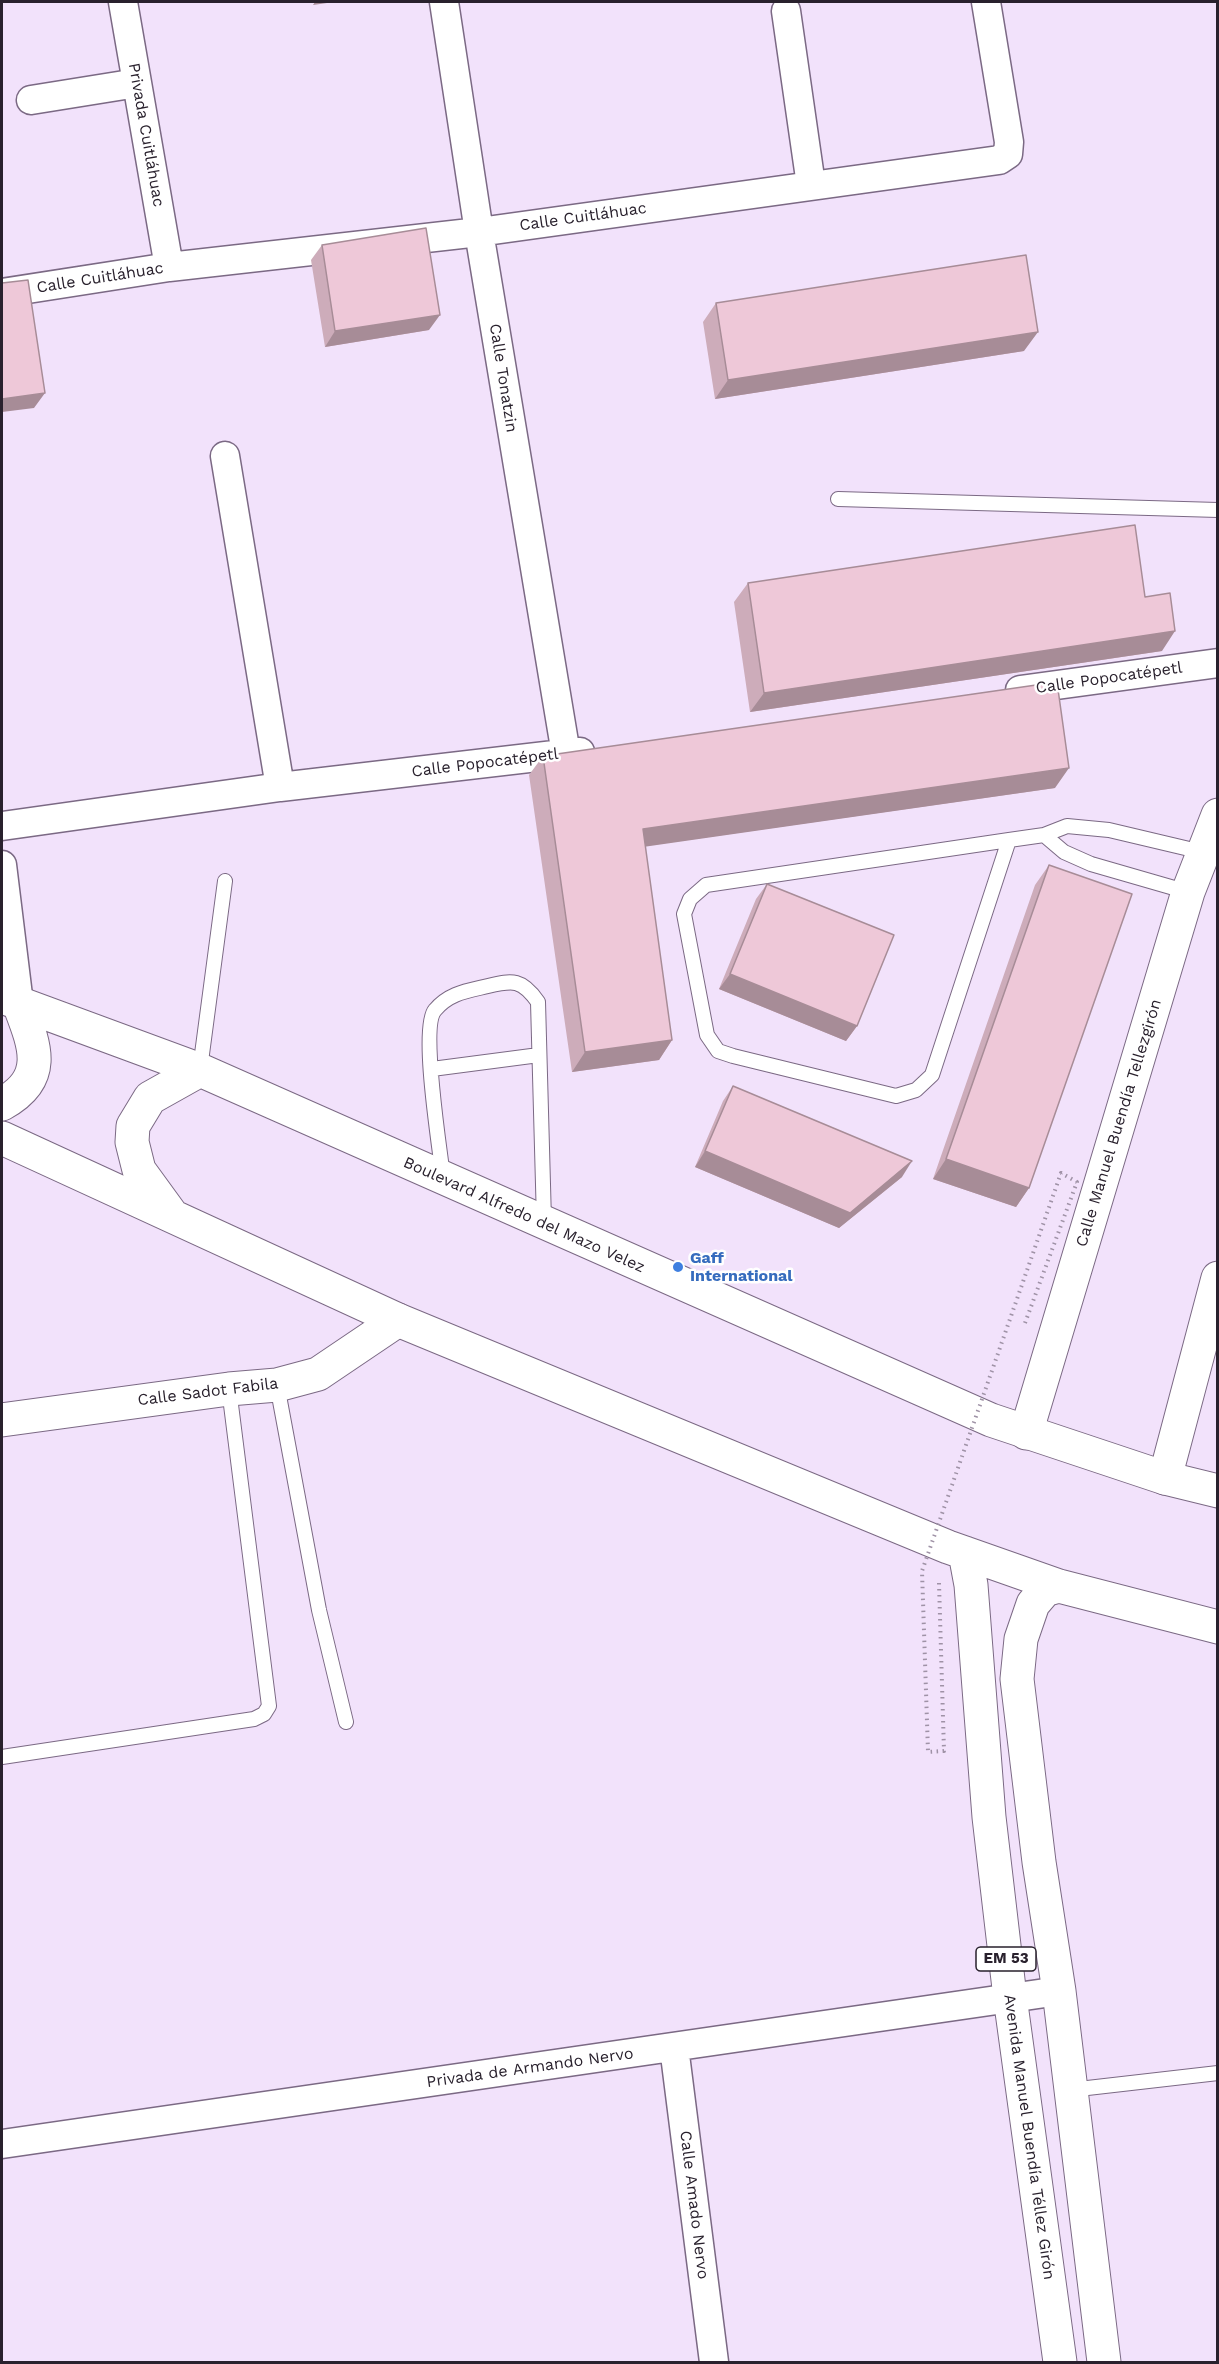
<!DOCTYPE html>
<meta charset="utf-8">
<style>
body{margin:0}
#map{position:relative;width:1219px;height:2364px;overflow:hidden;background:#f2e2fb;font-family:"Work Sans",sans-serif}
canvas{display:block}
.frame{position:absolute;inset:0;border:3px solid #29212d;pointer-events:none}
</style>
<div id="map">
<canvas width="1219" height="2364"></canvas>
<div class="frame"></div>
</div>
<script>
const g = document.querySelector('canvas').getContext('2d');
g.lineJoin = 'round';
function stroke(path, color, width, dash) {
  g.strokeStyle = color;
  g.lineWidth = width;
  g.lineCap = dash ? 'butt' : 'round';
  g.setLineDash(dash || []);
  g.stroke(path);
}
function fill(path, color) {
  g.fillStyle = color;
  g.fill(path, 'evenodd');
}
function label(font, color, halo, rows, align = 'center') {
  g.font = font + ' "Work Sans",sans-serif';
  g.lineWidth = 5;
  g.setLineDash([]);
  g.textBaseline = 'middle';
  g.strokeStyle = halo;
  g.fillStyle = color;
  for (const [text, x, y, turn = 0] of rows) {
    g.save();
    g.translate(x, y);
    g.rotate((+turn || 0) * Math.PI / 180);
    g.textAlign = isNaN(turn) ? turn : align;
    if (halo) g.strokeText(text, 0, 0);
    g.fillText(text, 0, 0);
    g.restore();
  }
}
const lane = new Path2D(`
 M838 499 1218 510
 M1044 835 1064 852 1091 864 1188 892
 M1009 840 932 1075 916 1090 896 1096 733 1056 718 1051 707 1035 684 914 690 899 706 885 1009 840 1044 835 1067 826 1109 830 1202 852
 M200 1069 225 881
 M432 1069 539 1055
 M443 1177C440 1149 420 1027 435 1010 449 993 467 991 488 986 513 980 522 979 538 1002L544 1221
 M277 1385 319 1610 346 1722
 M2 1757 254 1719 264 1714 269 1706 229 1389
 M1070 2090 1218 2073`);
const street = new Path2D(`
 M123 2 169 267
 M444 2 479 232 566 754
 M786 11 811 185
 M31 100 137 83
 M2 293 169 267 479 232 999 160 1008 154 1009 142 986 2
 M225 456 280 787
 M1020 690 1218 663
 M2 826 280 787 580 752
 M2 865 19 1004
 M674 2047 714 2362
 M2 2144 1059 1991`);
const secondary = new Path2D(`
 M2 1420 229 1389 277 1385 318 1374 398 1320
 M1026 1433 1188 892 1218 815
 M1165 1478 1218 1278`);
const primary = new Path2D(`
 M2 997 200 1070 991 1420 1165 1478 1218 1491
 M2 1104C49 1078 35 1046 19 1004
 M2 1138 398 1320 948 1547 1059 1586 1218 1627
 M171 1214 139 1170 132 1142 133 1126 150 1098 200 1070
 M965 1553 971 1585 989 1817 1010 1997 1060 2362
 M1059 1586 1045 1590 1033 1604 1021 1639 1017 1679 1039 1862 1059 1991 1104 2362`);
const pathBridge = new Path2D(`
 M939 1583 944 1751 928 1752 922 1571 1061 1173 1077 1182 1025 1323`);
const wall = new Path2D(`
 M322 245 429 330 325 347 311 260Z
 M716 303 1024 351 715 399 703 322Z
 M748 583 1145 597 1162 651 750 712 734 602Z
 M543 756 1055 788 645 846 672 1040 659 1060 572 1072 529 775Z
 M1049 865 1029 1188 1016 1207 933 1179 1035 885Z
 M767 884 857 1026 846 1041 719 989 756 899Z
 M733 1086 902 1177 839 1228 695 1167 723 1101Z`);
const shadedWall = new Path2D(`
 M315 2H334L313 5Z
 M440 315 429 330 325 347 335 331Z
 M1038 332 1024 351 715 399 728 380Z
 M45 393 34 408 2 412V399Z
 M1175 631 1162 651 750 712 764 693Z
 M1069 768 1055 788 629 849 643 829Z
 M730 974 857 1026 846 1041 719 989Z
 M672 1040 659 1060 572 1072 585 1052Z
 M705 1151 912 1161 902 1177 839 1228 695 1167Z
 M946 1159 1029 1188 1016 1207 933 1179Z`);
const building = new Path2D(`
 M426 228 440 315 335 331 322 245Z
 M1026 255 1038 332 728 380 716 303Z
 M28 280 45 393 2 399V283Z
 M1135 525 1145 597 1170 593 1175 631 764 693 748 583Z
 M1057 682 1069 768 643 829 672 1040 585 1052 543 756Z
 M1049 865 1132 894 1029 1188 946 1159Z
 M767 884 894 935 857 1026 730 974Z
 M733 1086 912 1161 850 1213 705 1151Z`);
const markers = [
 [678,1267,6,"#3f7fe0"]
];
const shields = [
 [1006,1959,60]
];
const shieldNames = [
 ["EM 53",1006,1959]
];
const streetNames = [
 ["Privada Cuitláhuac",146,135,80],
 ["Calle Cuitláhuac",583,217,-8],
 ["Calle Cuitláhuac",100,278,-9],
 ["Calle Tonatzin",503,378,81],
 ["Calle Popocatépetl",1109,678,-8],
 ["Calle Popocatépetl",485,763,-7],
 ["Calle Manuel Buendía Tellezgirón",1119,1123,-73],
 ["Boulevard Alfredo del Mazo Velez",524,1215,24],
 ["Calle Sadot Fabila",208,1392,-7],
 ["Privada de Armando Nervo",530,2068,-8],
 ["Avenida Manuel Buendía Téllez Girón",1029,2137,82],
 ["Calle Amado Nervo",694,2205,83]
];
const shopNames = [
 ["Gaff",690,1258],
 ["International",690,1276]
];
stroke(lane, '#7b6984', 16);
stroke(street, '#7b6984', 31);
stroke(secondary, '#7b6984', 35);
stroke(primary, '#7b6984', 35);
stroke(lane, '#fff', 14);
stroke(street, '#fff', 28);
stroke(secondary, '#fff', 33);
stroke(primary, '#fff', 33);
stroke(pathBridge, '#9f92a6', 4, [1.5, 4.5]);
fill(wall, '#cdacba');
fill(shadedWall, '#a78c97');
fill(building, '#eec8d8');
stroke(building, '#a78c97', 1.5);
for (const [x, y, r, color] of markers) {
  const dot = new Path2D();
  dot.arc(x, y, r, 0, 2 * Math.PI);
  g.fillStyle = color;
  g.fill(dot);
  stroke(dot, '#fff', 2);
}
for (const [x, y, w] of shields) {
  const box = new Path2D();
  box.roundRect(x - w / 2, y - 12, w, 24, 4.5);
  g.fillStyle = '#fff';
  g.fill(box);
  stroke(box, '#29212d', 1.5);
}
label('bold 15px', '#29212d', null, shieldNames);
label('16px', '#29212d', '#fff', streetNames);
label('bold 16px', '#366cbe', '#fff', shopNames, 'left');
</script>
